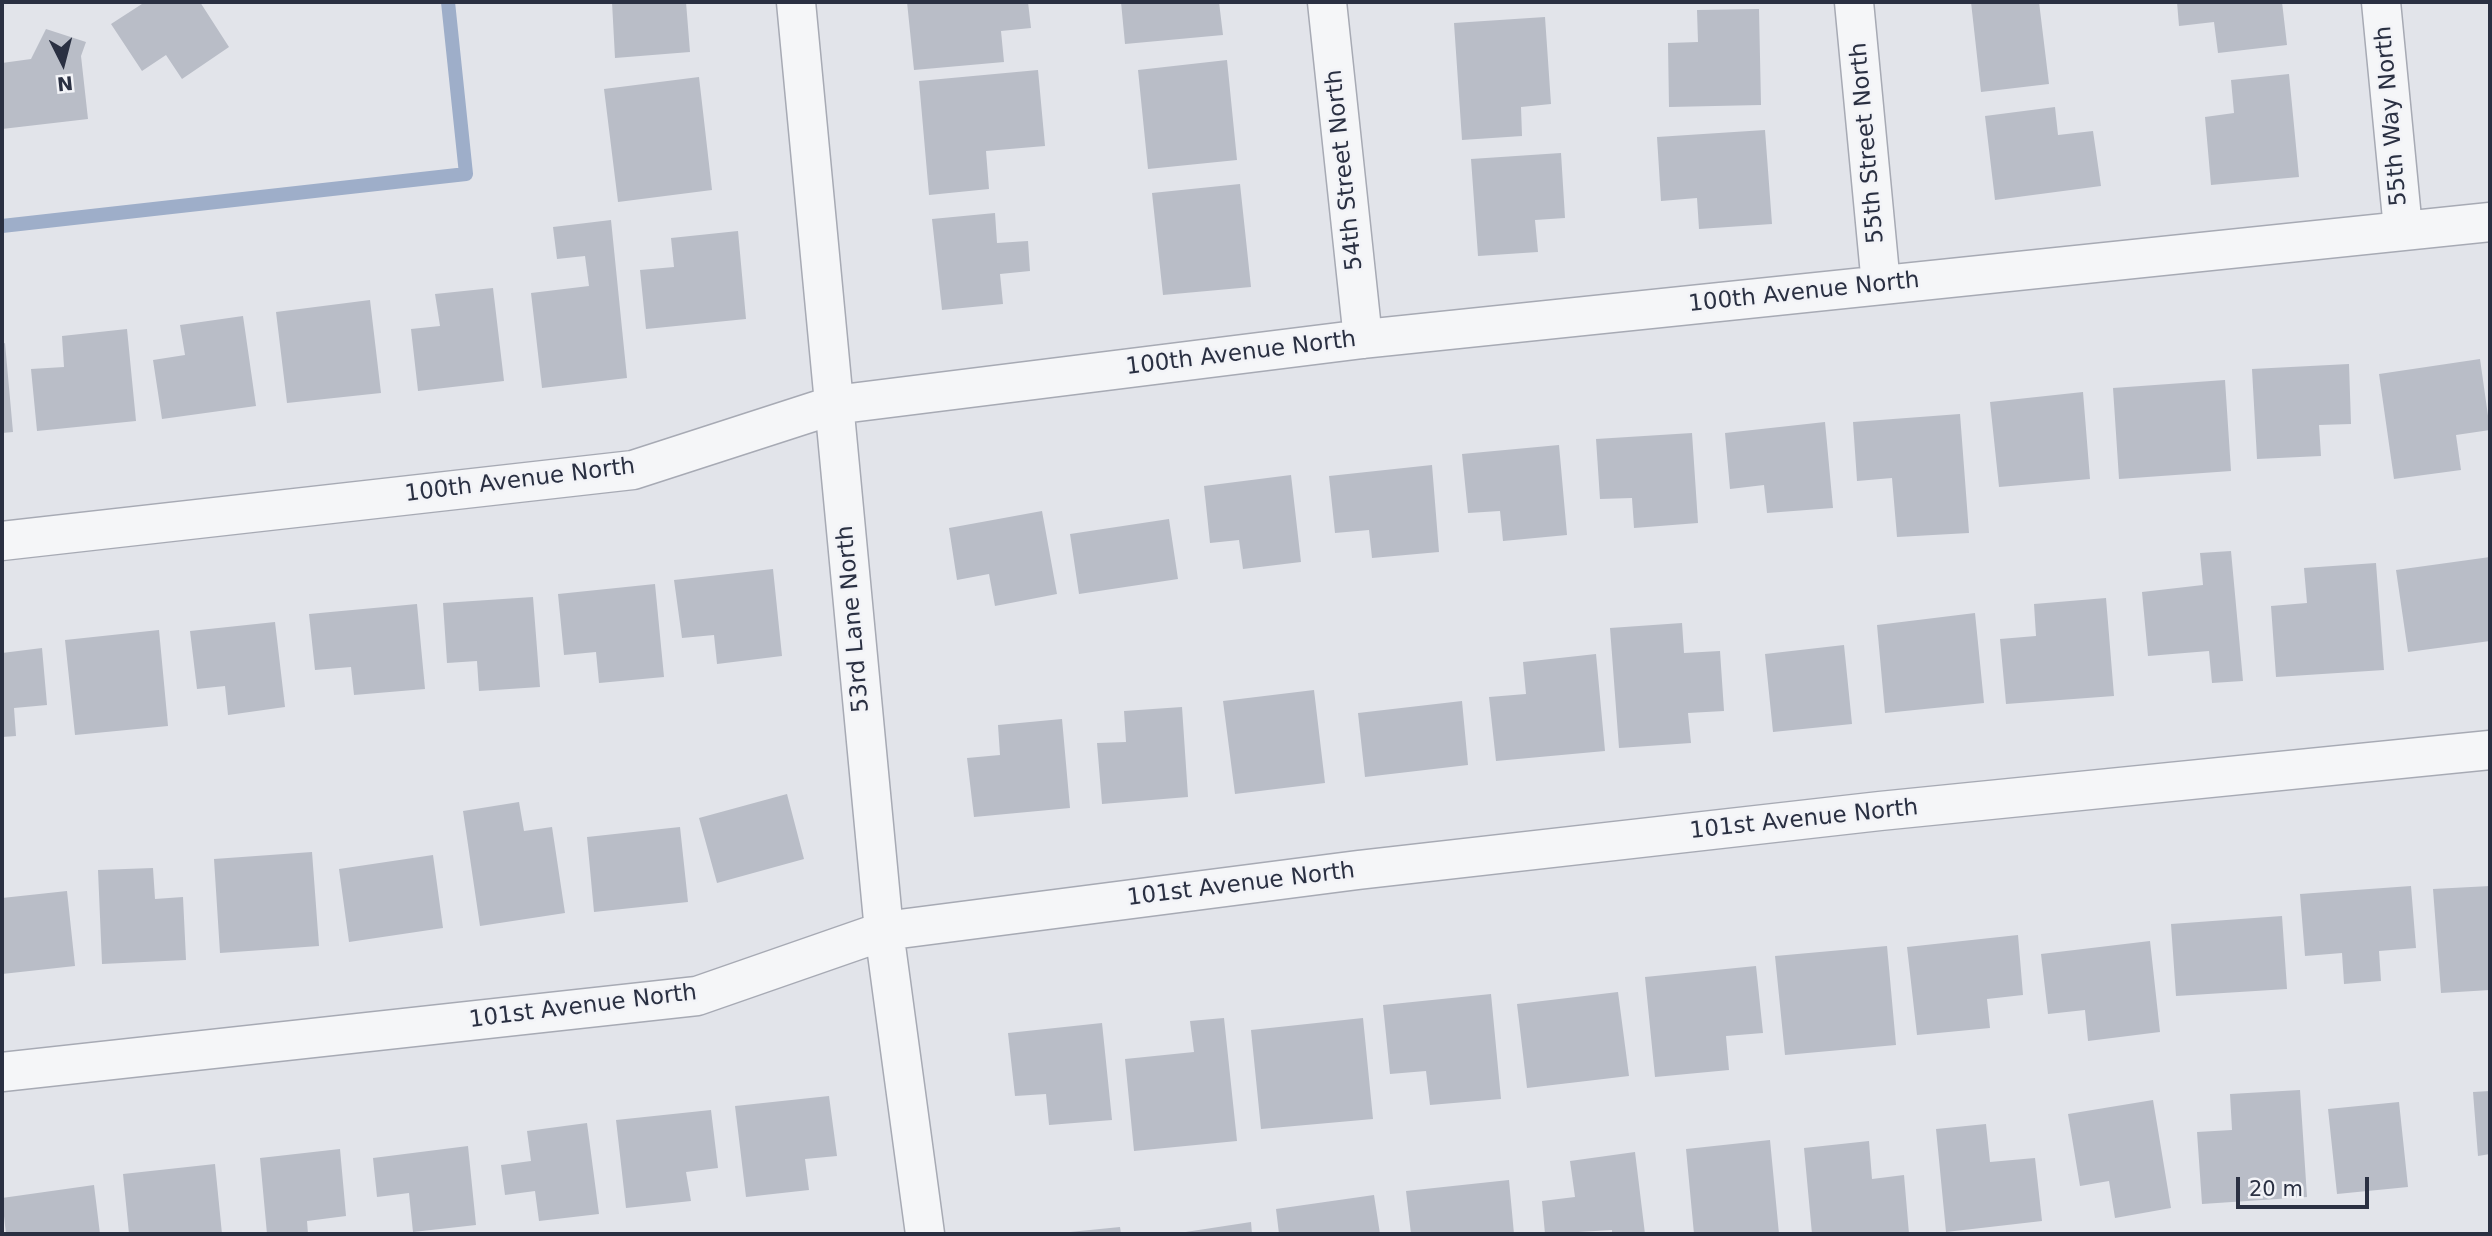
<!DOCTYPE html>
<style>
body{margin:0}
#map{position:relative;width:2492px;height:1236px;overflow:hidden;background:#e2e4ea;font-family:"DejaVu Sans",sans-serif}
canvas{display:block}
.frame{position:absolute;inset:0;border:4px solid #2a3042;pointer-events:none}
.north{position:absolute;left:28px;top:28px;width:70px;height:70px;-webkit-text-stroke:5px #f2f3f7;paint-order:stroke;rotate:174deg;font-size:19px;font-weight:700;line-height:28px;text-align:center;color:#2a3042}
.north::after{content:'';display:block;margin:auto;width:24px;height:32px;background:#2a3042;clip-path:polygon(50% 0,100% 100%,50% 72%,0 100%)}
.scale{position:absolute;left:2236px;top:1177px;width:133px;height:32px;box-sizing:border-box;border:4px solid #2a3042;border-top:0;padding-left:9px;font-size:21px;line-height:24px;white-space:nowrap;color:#2a3042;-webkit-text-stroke:5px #f2f3f7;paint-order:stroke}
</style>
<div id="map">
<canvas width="2492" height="1236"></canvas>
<div class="frame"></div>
<div class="north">N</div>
<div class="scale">20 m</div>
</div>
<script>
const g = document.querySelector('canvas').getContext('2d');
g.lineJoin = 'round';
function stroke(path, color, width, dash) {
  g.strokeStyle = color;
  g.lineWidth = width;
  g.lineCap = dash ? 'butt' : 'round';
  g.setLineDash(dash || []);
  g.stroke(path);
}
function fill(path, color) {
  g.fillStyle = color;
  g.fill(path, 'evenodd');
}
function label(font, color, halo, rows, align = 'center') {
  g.font = font + ' "DejaVu Sans",sans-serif';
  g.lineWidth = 5;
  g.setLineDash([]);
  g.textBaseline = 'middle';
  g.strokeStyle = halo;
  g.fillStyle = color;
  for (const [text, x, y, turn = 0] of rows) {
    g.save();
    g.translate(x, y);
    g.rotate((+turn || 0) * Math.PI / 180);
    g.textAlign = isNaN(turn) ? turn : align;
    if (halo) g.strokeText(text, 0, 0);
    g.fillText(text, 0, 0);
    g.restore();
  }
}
const stream = new Path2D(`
 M2 226 466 174 448 2`);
const building = new Path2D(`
 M145 2H200L229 47 182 79 166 55 142 71 111 24Z
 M612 2H686L690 52 615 58Z
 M907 2H1028L1031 28 1001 31 1004 62 914 70Z
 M1121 2H1219L1223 35 1125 44Z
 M1971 2H2039L2049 84 1981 92Z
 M2177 2H2282L2287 45 2218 53 2214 22 2179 26Z
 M1759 9 1761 105 1669 107 1668 43 1698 42 1697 10Z
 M1545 17 1551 104 1521 107 1522 136 1462 140 1454 23Z
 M46 29 86 42 81 56 88 119 2 129V63L31 59Z
 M1227 60 1237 160 1148 169 1138 70Z
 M1038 70 1045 146 986 151 989 189 929 195 919 81Z
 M2289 74 2299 177 2211 185 2205 117 2234 113 2231 80Z
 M699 77 712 190 618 202 604 89Z
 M2055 107 2058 135 2093 131 2101 186 1995 200 1985 116Z
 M1765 130 1772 224 1699 229 1697 198 1661 201 1657 137Z
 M1561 153 1565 218 1535 220 1538 252 1478 256 1471 159Z
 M1240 184 1251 287 1163 295 1152 193Z
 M995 213 997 243 1028 241 1030 271 1000 274 1003 304 942 310 932 219Z
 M611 220 627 378 542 388 531 293 589 286 585 256 557 259 553 227Z
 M738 231 746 319 646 329 640 270 674 267 671 238Z
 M493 288 504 381 418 391 411 329 440 326 435 294Z
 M370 300 381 393 287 403 276 312Z
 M243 316 256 406 162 419 153 360 185 355 180 325Z
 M127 329 136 421 37 431 31 369 64 367 62 336Z
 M5 343 13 432 2 433V344Z
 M2480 359 2490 430 2456 435 2461 470 2394 479 2379 374Z
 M2349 364 2351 424 2319 425 2321 456 2257 459 2252 369Z
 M2225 380 2231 471 2119 479 2113 388Z
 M2083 392 2090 479 1999 487 1990 402Z
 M1960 414 1969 533 1897 537 1892 478 1857 481 1853 422Z
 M1825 422 1833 508 1767 513 1764 485 1730 489 1725 433Z
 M1692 433 1698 523 1634 528 1632 498 1600 499 1596 439Z
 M1559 445 1567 535 1503 541 1500 511 1468 513 1462 454Z
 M1432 465 1439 552 1372 558 1369 530 1335 533 1329 476Z
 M1291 475 1301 562 1243 569 1239 540 1210 543 1204 486Z
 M1042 511 1057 594 995 606 989 574 957 580 949 528Z
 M1169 519 1178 579 1079 594 1070 534Z
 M2231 551 2243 681 2212 683 2209 651 2148 656 2142 592 2203 585 2200 553Z
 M2490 557V641L2408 652 2396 570Z
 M2376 563 2384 670 2276 677 2271 606 2307 603 2304 568Z
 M773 569 782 656 717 664 714 635 682 638 674 580Z
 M655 584 664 677 599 683 596 652 564 655 558 594Z
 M533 597 540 687 479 691 477 661 447 663 443 603Z
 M2106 598 2114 696 2006 704 2000 639 2036 636 2034 604Z
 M417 604 425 689 354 695 351 667 315 670 309 614Z
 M1975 613 1984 703 1885 713 1877 625Z
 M275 622 285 707 228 715 225 686 197 689 190 631Z
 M1682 623 1684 653 1720 651 1724 711 1688 713 1691 743 1619 748 1610 628Z
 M159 630 168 726 75 735 65 640Z
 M1844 645 1852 724 1773 732 1765 654Z
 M42 648 47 705 14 708 16 736 2 737V653Z
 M1596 654 1605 751 1496 761 1489 697 1526 694 1523 662Z
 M1314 690 1325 783 1235 794 1223 701Z
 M1462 701 1468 765 1365 777 1358 713Z
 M1182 707 1188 797 1102 804 1097 743 1126 742 1124 711Z
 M1062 719 1070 808 974 817 967 758 1000 755 998 725Z
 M787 794 804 859 717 883 699 818Z
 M519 802 524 831 552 827 565 913 480 926 463 811Z
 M680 827 688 902 594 912 587 837Z
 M312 852 319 946 220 953 214 859Z
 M433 855 443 928 349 942 339 869Z
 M153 868 155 899 183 897 186 960 102 964 98 870Z
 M2411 886 2416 948 2379 951 2381 981 2344 984 2342 953 2305 956 2300 894Z
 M2490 886V990L2441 993 2433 889Z
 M67 891 75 966 2 974V898Z
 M2282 916 2287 989 2176 996 2171 924Z
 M2018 935 2023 995 1987 999 1990 1028 1917 1035 1907 947Z
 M2150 941 2160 1032 2088 1041 2085 1010 2048 1014 2041 954Z
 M1887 946 1896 1045 1785 1055 1775 956Z
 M1756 966 1763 1033 1726 1036 1729 1070 1655 1077 1645 977Z
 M1618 992 1629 1076 1527 1088 1517 1004Z
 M1491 994 1501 1099 1430 1105 1426 1071 1390 1074 1383 1005Z
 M1224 1018 1237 1141 1134 1151 1125 1059 1194 1052 1190 1021Z
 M1363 1018 1373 1119 1261 1129 1251 1030Z
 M1102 1023 1112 1120 1049 1125 1046 1094 1015 1096 1008 1033Z
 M2300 1090 2307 1197 2202 1204 2197 1132 2232 1130 2230 1094Z
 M2490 1091V1154L2478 1156 2473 1092Z
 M829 1096 837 1156 805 1159 809 1190 746 1197 735 1106Z
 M2153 1100 2171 1208 2115 1218 2109 1181 2080 1186 2068 1114Z
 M2399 1102 2408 1187 2337 1194 2328 1109Z
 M711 1110 718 1168 686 1172 691 1201 626 1208 616 1120Z
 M587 1123 599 1214 539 1221 535 1191 505 1195 501 1165 531 1161 527 1131Z
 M1986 1124 1990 1162 2035 1158 2042 1221 1946 1232 1936 1129Z
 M1770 1140 1779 1234H1694L1686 1149Z
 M1869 1141 1872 1179 1904 1175 1909 1234H1812L1804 1148Z
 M468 1146 476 1225 413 1232 409 1193 377 1197 373 1158Z
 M340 1149 346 1216 307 1221 308 1234H267L260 1158Z
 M1635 1152 1645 1234H1612V1230L1545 1234 1542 1201 1575 1197 1570 1161Z
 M215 1164 222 1234H129L123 1174Z
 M1509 1180 1514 1234H1411L1406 1191Z
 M94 1185 100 1234H6L2 1198Z
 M1374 1195 1380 1234H1279L1276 1209Z
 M1251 1222 1252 1234H1179V1233Z
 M1120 1227 1121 1234H1070V1232Z`);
const minor = new Path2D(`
 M796 2 884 931 925 1234
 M1327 2 1363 339
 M1854 2 1881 285
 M2381 2 2403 229
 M2 541 633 470 834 405 1363 339 2490 222
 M2 1072 697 996 884 931 1358 870 1880 811 2490 750`);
const streetNames = [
 ["55th Way North",2392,116,-95],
 ["55th Street North",1868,143,-95],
 ["54th Street North",1345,170,-96],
 ["100th Avenue North",1804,293,-6],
 ["100th Avenue North",1241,354,-7],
 ["100th Avenue North",520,481,-7],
 ["53rd Lane North",854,619,-95],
 ["101st Avenue North",1804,820,-6],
 ["101st Avenue North",1241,885,-7],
 ["101st Avenue North",583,1007,-7]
];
stroke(stream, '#9eaec9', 14);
fill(building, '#b9bdc7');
stroke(minor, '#a7aab4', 41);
stroke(minor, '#f5f6f8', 38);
label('23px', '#2a3042', '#f2f3f7', streetNames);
</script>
